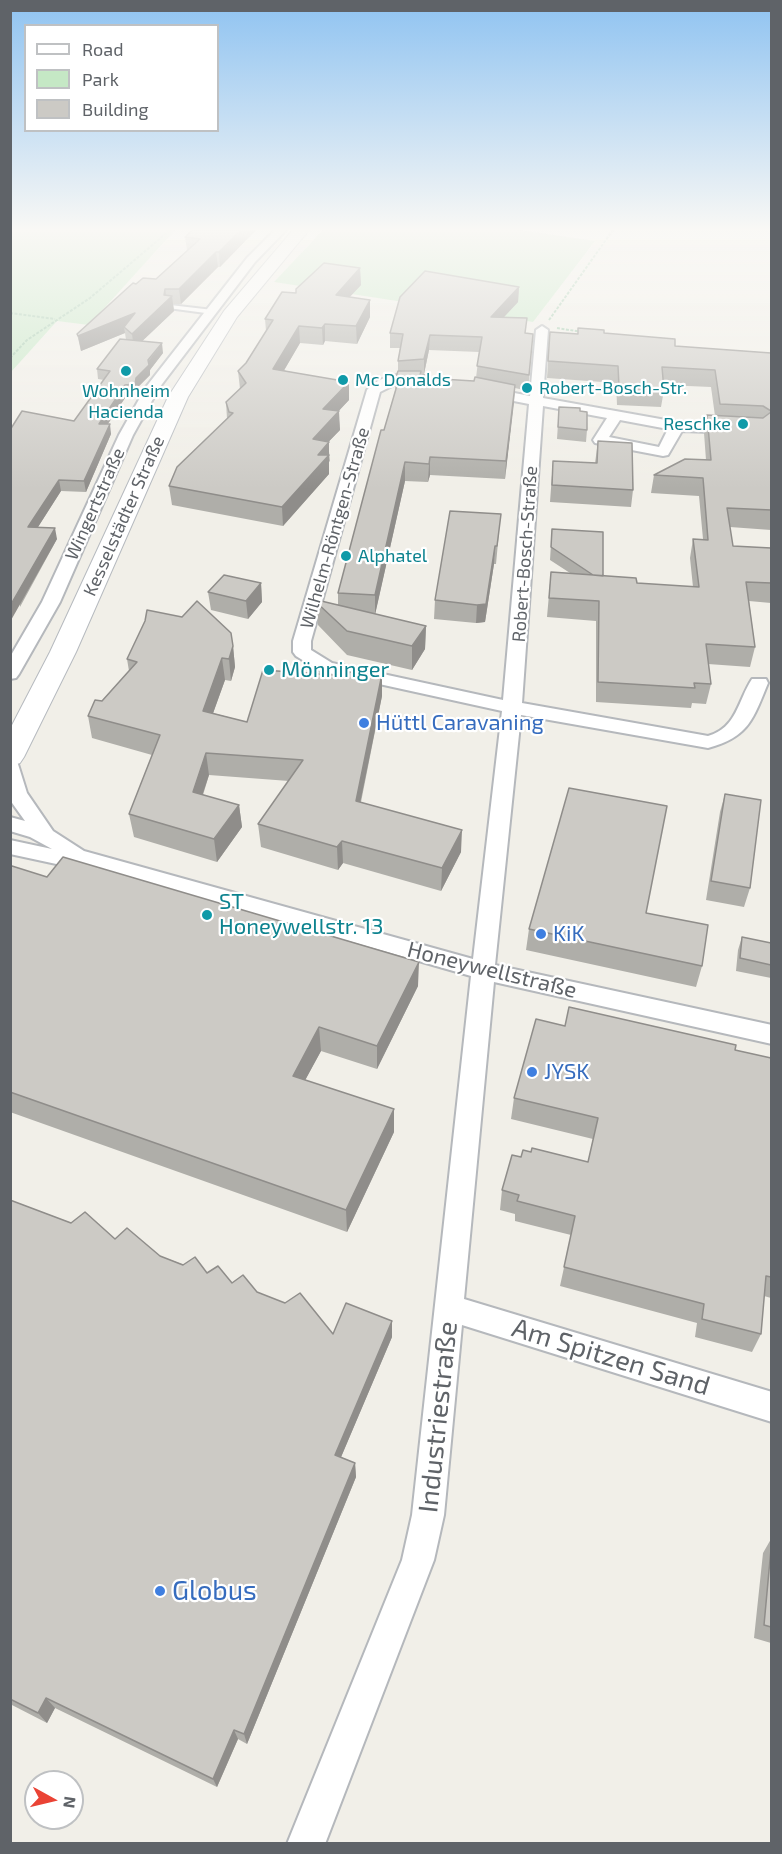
<!DOCTYPE html>
<meta charset="utf-8">
<style>
body{margin:0}
#map{position:relative;width:782px;height:1854px;overflow:hidden;background:#f1efe8;font-family:"Exo 2",sans-serif}
canvas{display:block}
.frame{position:absolute;inset:0;border:12px solid #5f6368;pointer-events:none}
.legend{position:absolute;left:24px;top:24px;width:195px;height:108px;box-sizing:border-box;background:#fff;border:2px solid #bfc1c3;margin:0;padding:8px 10px;list-style:none;font-size:18px;color:#5f6368}
.legend li{display:flex;align-items:center;gap:12px;height:30px}
.legend b{width:30px;border:2px solid #bfc1c3}
.north{position:absolute;left:24px;top:1770px;width:60px;height:60px;box-sizing:border-box;background:#fff;border:2px solid #bfc1c3;border-radius:50%;rotate:98deg;font-size:16px;font-weight:700;line-height:24px;text-align:center;color:#5f6368}
.north::after{content:'';display:block;margin:auto;width:21px;height:27px;background:#ea4335;clip-path:polygon(50% 0,100% 100%,50% 72%,0 100%)}
</style>
<div id="map">
<canvas width="782" height="1854"></canvas>
<div class="frame"></div>
<ul class="legend">
<li><b style="height:8px;background:#fff"></b>Road</li>
<li><b style="height:16px;background:#c5e8c5"></b>Park</li>
<li><b style="height:16px;background:#cccac5"></b>Building</li>
</ul>
<div class="north">N</div>
</div>
<script>
const g = document.querySelector('canvas').getContext('2d');
g.lineJoin = 'round';
function fill(path, color) {
  g.fillStyle = color;
  g.fill(path, 'evenodd');
}
function stroke(path, color, width, dash) {
  g.strokeStyle = color;
  g.lineWidth = width;
  g.lineCap = dash ? 'butt' : 'round';
  g.setLineDash(dash || []);
  g.stroke(path);
}
function label(font, color, halo, rows, align = 'center') {
  g.font = font + ' "Exo 2",sans-serif';
  g.lineWidth = 4.5;
  g.setLineDash([]);
  g.textBaseline = 'middle';
  g.strokeStyle = halo;
  g.fillStyle = color;
  for (const [text, x, y, turn = 0] of rows) {
    g.save();
    g.translate(x, y);
    g.rotate((+turn || 0) * Math.PI / 180);
    g.textAlign = isNaN(turn) ? turn : align;
    if (halo) g.strokeText(text, 0, 0);
    g.fillText(text, 0, 0);
    g.restore();
  }
}
const green = new Path2D(`
 M11 230H175L89 325 57 321 11 372Z
 M323 230H518L595 241 533 322 274 282Z`);
const path = new Path2D(`
 M10 313 55 319
 M549 320 613 230
 M557 328 582 332
 M10 358 27 340 90 298 170 230`);
const lane = new Path2D(`
 M170 305 213 310 216 312 213 314 168 308V306Z`);
const street = new Path2D(`
 M275 230H286L255 262 159 388 133 435 60 602 19 674 16 678 10 679V657L42 602 119 435 146 387 247 258Z
 M542 326 548 330 543 398 677 422 736 425 743 429 736 433 682 431 668 455 663 456 595 443 593 440 607 418 543 406 522 703 708 736C737 728 738 700 752 679H766L768 683C753 719 749 737 708 748L521 715 495 965 772 1025V1044L494 982 464 1299 772 1392V1422L462 1325 444 1515 434 1560 325 1844H287L402 1560 412 1515 471 976 77 863 61 865 10 854V840L52 849 30 837 10 831V817L25 821 10 800V760L17 761 27 793 53 831 84 851 473 959 502 711 320 671 296 656 293 652V641L367 390C381 373 409 372 429 377L431 380 429 383H398L380 392 311 641V650L332 663 503 700 529 404 483 395 476 391 483 387 530 396 536 330ZM620 420 668 429 659 447 609 437Z`);
const secondary = new Path2D(`
 M293 230H309L237 317 188 397 76 652 24 757 20 763 10 766V729L50 652 168 397 224 311Z`);
const wall = new Path2D(`
 M256 230 220 267H218L181 304H173L174 311 142 341 163 353 150 370V375L137 388V395H127L108 424 111 434 86 492 61 491 38 527 57 539 20 607 10 430 74 421 104 380 98 379 97 369 126 340 125 333 81 351 77 334 136 284 156 279 187 251 185 237Z
 M360 268 361 285 349 297 370 317 357 344 325 341 323 345 300 343 284 370 349 400 338 411 340 430 328 442 330 461 329 462V474L283 526 172 505 169 486 227 419 226 402 240 389 238 371 246 363 266 331 265 319 296 293Z
 M519 287 518 302 504 317 526 333 533 334 528 391 515 388 505 479 430 475 428 482 405 481 375 614 426 626 425 649 412 670 347 655 318 625 316 602 338 605V593L395 391V380L398 371V361L400 348H390V333ZM429 350 479 352 476 378 474 381 426 378V375H421L424 374Z
 M578 328 675 346 771 353V530L730 527 733 546 771 548V603L749 601 755 647 750 667 708 664 711 684 706 704 692 703 691 708 596 702V621L547 617 551 572 570 573 550 560 552 529 603 576 637 583 693 587 690 558 693 539H703L699 496 651 493 654 475 706 460 704 433 707 415 715 416 711 387 664 385V390L661 407 617 405 616 383 547 378 550 332 578 334Z
 M559 407 580 411 587 430 586 442 557 439Z
 M598 441 633 490 631 507 550 502 553 461 595 463Z
 M499 532 496 564H494L485 622 476 623 434 619 435 600Z
 M261 583 262 602 248 619 211 610 208 592Z
 M233 646 235 667 231 681 225 680 213 713 247 722 382 696 361 802 461 852 441 891 343 863 338 870 261 847 258 824 289 781 209 775 203 795 239 805 242 827 217 862 134 837 129 814 152 755 92 738 88 716 129 671 127 659Z
 M725 794 750 888 744 907 706 900 720 812Z
 M10 867 47 877 418 986 377 1069 321 1051 305 1080 394 1132 347 1232 10 1112Z
 M646 913 702 966 696 987 526 950 529 929Z
 M742 937 771 943V978L736 971 738 950Z
 M565 1026 735 1050 771 1058V1298L764 1296 761 1334 752 1352 695 1337 697 1323 560 1286 571 1235 515 1221V1214L500 1210 502 1190 521 1157 531 1152 588 1162 593 1139 511 1119 514 1098Z
 M10 1200 257 1292 333 1334 392 1337 341 1457 355 1463 356 1477 247 1744 238 1739 217 1787 55 1708 47 1723 10 1704Z
 M771 1539V1643L754 1638 763 1553Z`);
const shadedWall = new Path2D(`
 M241 230H256L220 267 219 252Z
 M216 252 218 267 181 304 179 289Z
 M360 268 361 285 336 312V295Z
 M519 287 518 302 490 332 491 317Z
 M165 289 167 301 172 296 174 311 134 349 132 334 164 295Z
 M370 300V317L357 344 356 326Z
 M135 313 124 327 125 333 81 351 78 336Z
 M325 324V341L323 345 322 328Z
 M299 326 300 343 275 386 273 369Z
 M430 335 429 350 424 374V359Z
 M162 343 163 353 150 370V375L137 388V395L135 384 136 378Z
 M349 382V400L324 427 323 409Z
 M125 385 127 395 101 434 99 424Z
 M515 385 514 403 505 479 506 461Z
 M339 411 340 430 314 457 313 439Z
 M110 424 111 434 86 492 84 481Z
 M329 442V474L283 526 282 507 318 455Z
 M430 457V475L428 482 429 464Z
 M405 462V481L375 615V595Z
 M59 480 61 491 31 538 28 527Z
 M55 528 57 539 10 622V606Z
 M495 546 494 564 485 622 476 623 477 605Z
 M261 583 262 602 248 619 246 601Z
 M426 626 425 649 412 670V646Z
 M233 646 235 667 231 681 229 659Z
 M222 658 225 680 206 733 203 711Z
 M382 674V696L356 823V801Z
 M206 753 209 775 196 814 193 792Z
 M239 805 242 827 217 862 214 839Z
 M462 830 461 852 441 891 442 868Z
 M342 841 343 863 338 870 337 847Z
 M419 962 418 986 377 1069V1046Z
 M319 1027 321 1051 295 1099 293 1076Z
 M394 1109V1132L347 1232 346 1210Z
 M392 1321V1337L336 1469 335 1455Z
 M355 1463 356 1477 247 1744 244 1734Z
 M46 1698 55 1708 47 1723 38 1713Z
 M234 1730 238 1739 217 1787 213 1779Z`);
const building = new Path2D(`
 M193 230H241L219 252H216L179 289H165L164 295 172 296 132 334 124 327 135 313 78 336 77 334 133 283 136 284 143 278 156 279 200 239 185 237Z
 M324 263 360 268 336 295 370 300 356 326 325 324 322 328 299 326 273 369 349 382 323 409 339 411 313 439 329 442 318 455H329L282 507 169 486 177 467 233 413 229 412 226 402 246 383 238 371 246 363 273 320 265 319 282 292 296 293V289Z
 M425 271 519 287 491 317 527 318 525 333 533 334 529 375 477 366 482 337 430 335 424 359 398 361 403 334 390 333 400 297Z
 M578 328 604 330V333L675 339V346L771 353V411L763 406 720 404 715 370 662 367 664 390 619 387 618 366 548 361 550 332 578 334Z
 M120 339 162 343 148 360 149 365 136 378 135 384 125 385 99 424H110L84 481 59 480 28 527 55 528 10 606V430L22 411 74 421 110 371 97 369Z
 M398 371H421L420 375H426L425 378 474 381 475 377 515 385 506 461 430 457 429 464 405 462 375 595 338 593 381 430H384L398 382 395 380Z
 M559 407 580 408V411L587 412V430L558 427Z
 M771 412V510L727 508 733 546 771 548V583L746 582 755 647 706 644 711 684 694 683 695 688 598 682 599 601 549 598 551 572 636 578 637 583 699 587 693 539 708 540 703 478 654 475 685 459 711 460 707 415 763 418Z
 M598 441 632 443 633 490 552 485 553 461 597 463Z
 M450 511 501 514 497 546H495L486 604 477 605 435 600Z
 M552 529 603 532V576L593 575 551 547Z
 M224 575 261 583 246 601 208 592Z
 M317 600 426 626 412 646 347 631 316 602Z
 M197 601 231 633 233 646 229 659 222 658 203 711 247 722 263 670 348 676 349 672 382 674 356 801 462 830 442 868 342 841 337 847 258 824 303 760 206 753 193 792 239 805 214 839 129 814 160 735 88 716 95 700 102 701 137 662 127 659 145 621 147 610 182 617Z
 M569 788 667 806 646 913 708 925 702 966 529 929Z
 M725 794 761 800 750 888 711 881Z
 M63 857 419 962 377 1046 319 1027 293 1076 394 1109 346 1210 10 1092V867L12 866 47 877Z
 M742 937 771 943V965L740 958Z
 M569 1007 736 1045 735 1050 771 1058V1277L766 1276 761 1334 702 1319 704 1304 564 1267 575 1216 517 1201 519 1195 502 1190 512 1155 521 1157 523 1150 531 1152 532 1148 588 1162 598 1118 514 1098 536 1019 565 1026Z
 M10 1200 71 1223 85 1212 115 1239 127 1228 160 1256 183 1265 195 1257 207 1273 218 1266 232 1283 243 1275 257 1292 285 1303 300 1293 333 1334 346 1303 392 1321 335 1455 355 1463 244 1734 234 1730 213 1779 46 1698 38 1713 10 1699Z
 M771 1549V1627L764 1625Z`);
const markers = [
 [126,371,6,"#0f9aa8"],
 [343,380,6,"#0f9aa8"],
 [527,388,6,"#0f9aa8"],
 [743,424,6,"#0f9aa8"],
 [346,556,6,"#0f9aa8"],
 [269,670,6,"#0f9aa8"],
 [364,723,6,"#3f7fe0"],
 [207,915,6,"#0f9aa8"],
 [541,934,6,"#3f7fe0"],
 [532,1072,6,"#3f7fe0"],
 [160,1591,6,"#3f7fe0"]
];
const farCulturenames = [
 ["Mc Donalds",355,380],
 ["Robert-Bosch-Str.",539,388],
 ["Wohnheim",126,391,"center"],
 ["Hacienda",126,412,"center"],
 ["Reschke",731,424,"right"],
 ["Alphatel",358,556]
];
const farStreetnames = [
 ["Wingertstraße",95,504,-66],
 ["Kesselstädter Straße",124,516,-66],
 ["Wilhelm-Röntgen-Straße",335,528,-74],
 ["Robert-Bosch-Straße",525,554,-86]
];
const cultureNames = [
 ["Mönninger",281,670],
 ["ST",219,902],
 ["Honeywellstr. 13",219,927]
];
const shopNames = [
 ["Hüttl Caravaning",376,723],
 ["KiK",553,934],
 ["JYSK",544,1072]
];
const streetNames = [
 ["Honeywellstraße",492,970,14]
];
const nearStreetnames = [
 ["Am Spitzen Sand",611,1357,17],
 ["Industriestraße",438,1417,-84]
];
const nearShopnames = [
 ["Globus",172,1591]
];
fill(green, '#c5e8c5');
stroke(lane, '#b5b8bc', 4);
stroke(street, '#b5b8bc', 4);
stroke(secondary, '#b6babf', 2);
stroke(path, '#9cc7a9', 2, [3, 1.5]);
fill(lane, '#fff');
fill(street, '#fff');
fill(secondary, '#fff');
fill(wall, '#afaea9');
fill(shadedWall, '#8f8d8a');
fill(building, '#cccac5');
stroke(building, '#8f8d8a', 1.5);
const sky = g.createLinearGradient(0, 0, 0, 489);
sky.addColorStop(0, '#8fc3f1');
sky.addColorStop(0.47, '#f9f8f5');
sky.addColorStop(1, '#f9f8f500');
g.fillStyle = sky;
g.fillRect(0, 0, 782, 489);
for (const [x, y, r, color] of markers) {
  const dot = new Path2D();
  dot.arc(x, y, r, 0, 2 * Math.PI);
  g.fillStyle = color;
  g.fill(dot);
  stroke(dot, '#fff', 2);
}
label('18px', '#0d838f', '#fff', farCulturenames, 'left');
label('18px', '#5f6368', '#fff', farStreetnames);
label('22px', '#0d838f', '#fff', cultureNames, 'left');
label('22px', '#366cbe', '#fff', shopNames, 'left');
label('22px', '#5f6368', '#fff', streetNames);
label('27px', '#5f6368', '#fff', nearStreetnames);
label('27px', '#366cbe', '#fff', nearShopnames, 'left');
</script>
